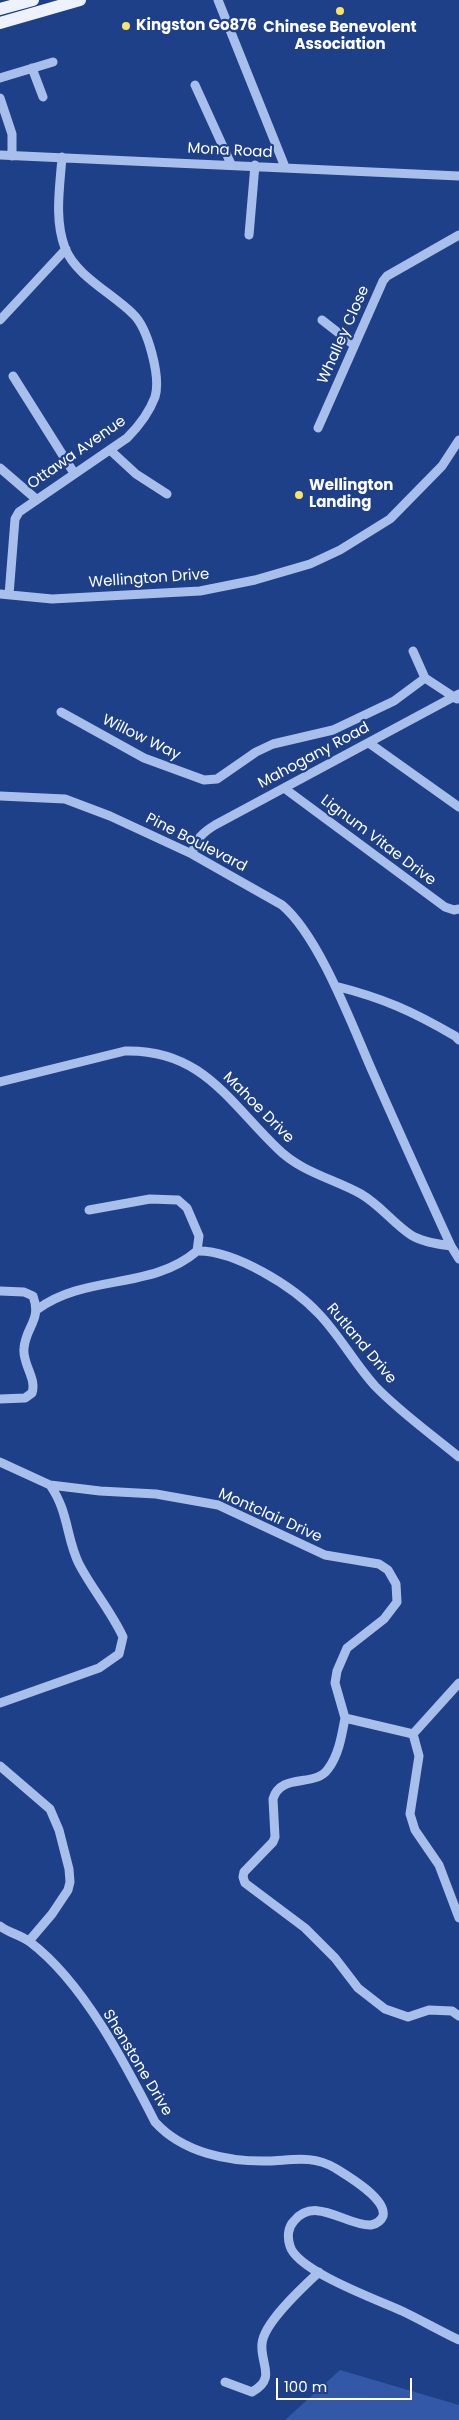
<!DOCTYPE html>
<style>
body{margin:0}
#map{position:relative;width:459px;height:2420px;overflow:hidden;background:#1e4089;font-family:Poppins,sans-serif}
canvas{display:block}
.scale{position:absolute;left:276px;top:2378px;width:136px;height:22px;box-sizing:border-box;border:2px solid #fff;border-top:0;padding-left:6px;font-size:15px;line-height:18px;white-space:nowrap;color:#fff;-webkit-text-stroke:4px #1e4089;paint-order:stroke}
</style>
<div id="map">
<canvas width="459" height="2420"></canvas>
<div class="scale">100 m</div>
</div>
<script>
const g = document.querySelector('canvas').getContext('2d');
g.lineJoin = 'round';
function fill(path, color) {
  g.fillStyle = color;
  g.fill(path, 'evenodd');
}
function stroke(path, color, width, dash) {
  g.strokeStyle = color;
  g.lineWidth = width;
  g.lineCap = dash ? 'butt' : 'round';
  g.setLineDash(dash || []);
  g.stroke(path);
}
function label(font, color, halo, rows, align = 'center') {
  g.font = font + ' Poppins,sans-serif';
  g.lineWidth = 4.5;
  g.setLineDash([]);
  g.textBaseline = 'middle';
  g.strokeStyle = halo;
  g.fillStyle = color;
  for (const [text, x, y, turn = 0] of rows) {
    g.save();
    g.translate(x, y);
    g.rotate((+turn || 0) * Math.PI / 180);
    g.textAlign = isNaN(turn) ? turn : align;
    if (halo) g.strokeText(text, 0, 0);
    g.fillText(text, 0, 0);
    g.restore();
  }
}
const green = new Path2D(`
 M340 2370 459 2405V2420H285Z`);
const minor = new Path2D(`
 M218 0 285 167
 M32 68 43 97
 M0 78 53 62
 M195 85 231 164
 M0 98 12 134V156
 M0 155 459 176
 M249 235 255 165
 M0 320 66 249
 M322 320 354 345
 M13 376 74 473
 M318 428 383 281 387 276 459 235
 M110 450 136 474 167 494
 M0 468 36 499
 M0 594 52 599 200 591 255 580 310 564 340 550 390 519 442 466 459 440
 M9 595 15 519 19 512 127 438C139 426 149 413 155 397 161 377 148 328 133 314 112 293 76 276 65 248 54 219 60 186 62 157
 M413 651 425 678 457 699
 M61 712 144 758 204 780 217 779 256 752 273 744 333 730 394 701 425 678
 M369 743 459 807
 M284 788 445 907 454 910 459 909
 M0 796 65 799 110 816 192 854 282 905C320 937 353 1028 374 1075 399 1132 425 1189 451 1246L459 1259
 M192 854C196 839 202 833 215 825L459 694
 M335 986C383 998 412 1011 455 1036L459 1040
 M0 1082 125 1051C202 1049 229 1102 278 1149 301 1172 334 1179 361 1194 380 1205 393 1223 411 1235 422 1242 438 1244 451 1246
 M89 1210 150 1199 178 1200 187 1208 199 1236 197 1251
 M0 1291 24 1292 33 1296C42 1320 26 1326 24 1348 22 1364 37 1378 32 1393L25 1398 0 1399
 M38 1309C85 1274 152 1290 197 1251 235 1250 294 1287 319 1314 340 1336 355 1364 375 1386 400 1412 431 1434 459 1457
 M0 1462 50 1485 100 1491 156 1494 218 1505 325 1555 379 1564 388 1570 396 1584 397 1602 384 1619 347 1648 337 1671 335 1683 345 1718 413 1734 419 1756 410 1814 415 1830 439 1865 459 1918
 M0 1703 99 1668 119 1654 123 1637C111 1611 92 1589 79 1564 66 1538 69 1512 50 1485
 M345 1718C342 1734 339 1755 328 1769 315 1788 281 1772 273 1799L275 1837 273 1842 244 1872 243 1877 245 1883 305 1928 335 1958 358 1988 385 2009 408 2017 429 2010 452 2011 459 2016
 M413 1734 459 1683
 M0 1766 50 1809 59 1830 69 1869 70 1882 68 1890 52 1914 29 1941
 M0 1926C9 1933 21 1935 30 1942 83 1982 125 2063 155 2122 183 2153 229 2162 269 2161 293 2160 313 2155 335 2168 348 2176 387 2199 383 2216 381 2221 376 2224 371 2225 346 2226 315 2195 294 2221 288 2227 287 2237 290 2246 297 2271 378 2300 402 2311 421 2320 440 2331 459 2340
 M225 2382 252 2392C277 2378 260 2364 262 2344 263 2323 304 2286 319 2272`);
const major = new Path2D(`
 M0 9 33 0
 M0 23 80 0`);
const markers = [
 [340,11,5,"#fae168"],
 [126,26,5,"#fae168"],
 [299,495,5,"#fae168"]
];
const poiNames = [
 ["Kingston Go876",136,26],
 ["Chinese Benevolent",340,28,"center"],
 ["Association",340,45,"center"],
 ["Wellington",309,486],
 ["Landing",309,503]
];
const streetNames = [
 ["Mona Road",230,151,3],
 ["Whalley Close",344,335,-66],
 ["Ottawa Avenue",77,453,-35],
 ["Wellington Drive",149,579,-4],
 ["Willow Way",141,738,26],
 ["Mahogany Road",314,756,-28],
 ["Lignum Vitae Drive",378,841,37],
 ["Pine Boulevard",196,843,27],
 ["Mahoe Drive",258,1108,45],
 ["Rutland Drive",361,1344,50],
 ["Montclair Drive",270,1516,24],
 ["Shenstone Drive",137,2063,59]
];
fill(green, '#3258a7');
stroke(minor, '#a9bfeb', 9);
stroke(major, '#eef2fe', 12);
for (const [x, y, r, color] of markers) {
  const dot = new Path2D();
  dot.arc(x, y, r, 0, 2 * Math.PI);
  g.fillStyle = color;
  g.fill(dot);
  stroke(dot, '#1e4089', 2);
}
label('bold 15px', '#fff', '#1e4089', poiNames, 'left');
label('15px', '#fff', '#1e4089', streetNames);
</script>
